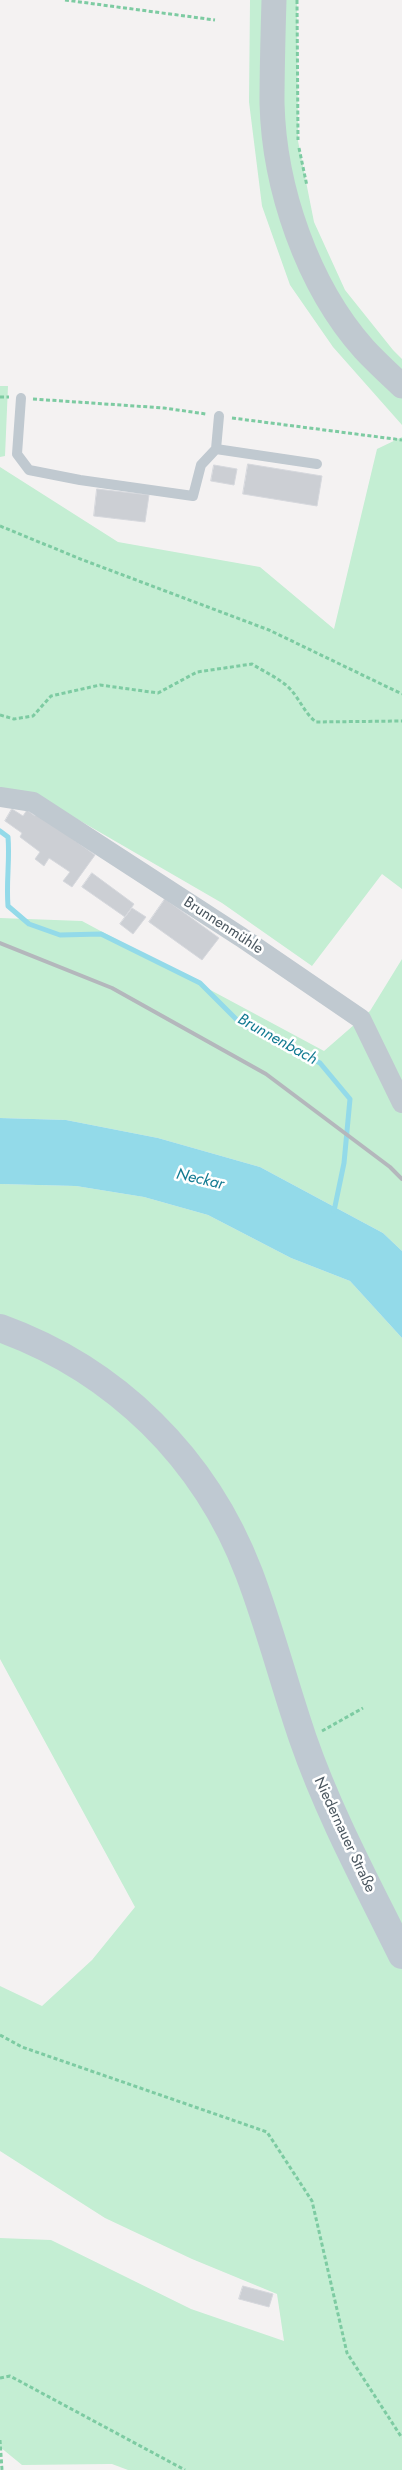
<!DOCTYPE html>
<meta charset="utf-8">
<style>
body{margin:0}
canvas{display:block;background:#f4f2f2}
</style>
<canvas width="402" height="2470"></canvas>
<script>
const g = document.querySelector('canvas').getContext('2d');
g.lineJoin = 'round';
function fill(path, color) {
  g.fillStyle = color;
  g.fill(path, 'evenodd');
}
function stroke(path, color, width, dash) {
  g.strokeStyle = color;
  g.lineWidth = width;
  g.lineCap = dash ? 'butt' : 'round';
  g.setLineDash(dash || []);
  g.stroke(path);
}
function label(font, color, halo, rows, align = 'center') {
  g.font = font + ' Jost,sans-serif';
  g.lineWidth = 5;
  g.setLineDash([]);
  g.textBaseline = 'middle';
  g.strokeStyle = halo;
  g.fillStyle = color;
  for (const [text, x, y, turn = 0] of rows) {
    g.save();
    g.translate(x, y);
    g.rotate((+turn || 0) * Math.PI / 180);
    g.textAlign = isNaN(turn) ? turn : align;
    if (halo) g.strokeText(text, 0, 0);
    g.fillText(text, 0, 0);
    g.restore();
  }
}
const green = new Path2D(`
 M250 0H297L298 141 314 222 345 290 393 350 402 359V425L333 347 290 285 262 206 249 102Z
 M0 386H8L5 456 0 457Z
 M402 437V889L382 874 312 966 222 903 58 808 0 805V467L118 542 260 567 334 629 377 449Z
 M0 918 82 921 324 1051 370 1011 402 959V1251L383 1233 260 1167 158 1138 66 1120 0 1118Z
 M0 1184 76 1186 144 1197 208 1215 291 1258 350 1281 402 1338V2470H128L112 2464 22 2465 0 2447V2238L51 2240 191 2309 284 2341 277 2294 192 2259 105 2218 0 2151V1986L42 2006 92 1960 135 1907 0 1659Z`);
const water = new Path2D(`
 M0 1118 66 1120 158 1138 260 1167 383 1233 402 1251V1338L350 1281 291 1258 208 1215 144 1197 76 1186 0 1184Z`);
const stream = new Path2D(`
 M0 831 8 837C10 860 6 882 8 906L29 924 60 935 101 934 200 983 240 1023 320 1063 350 1099 344 1163 334 1211`);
const building = new Path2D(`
 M248 464 322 476 317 506 243 494Z
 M214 465 237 469 234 485 211 481Z
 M97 489 149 495 145 522 94 516Z
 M12 809 23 816 27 810 35 816 37 813 95 855 72 887 63 881 70 872 49 858 44 866 35 859 40 852 20 837 22 833 5 821Z
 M92 873 134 904 125 917 82 887Z
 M165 899 219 938 202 960 149 922Z
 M132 908 146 917 133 934 120 924Z
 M243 2286 273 2294 269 2307 239 2299Z`);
const path = new Path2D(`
 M65 0 215 20
 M297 0 298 140
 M299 148 307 186
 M0 397H9
 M33 399 164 408 206 414
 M232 418 402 440
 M0 526 83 560 269 630 402 694
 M0 715 14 719 33 716 51 696 100 685 158 693 197 672 252 664C263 671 276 677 286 685 299 696 303 712 316 722L402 721
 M322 1731 363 1708
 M0 2035 22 2047 267 2132 312 2201 347 2353 402 2438
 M0 2378 10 2376 185 2470
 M0 2440 2 2470`);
const service = new Path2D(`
 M21 398 17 454 29 470 80 480 193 496 201 465 216 449
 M219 416 216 449 317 464`);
const minor = new Path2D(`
 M0 797 33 802 241 937 361 1019 402 1103`);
const tertiary = new Path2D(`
 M274 0C273 34 272 69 272 103 274 187 307 285 364 349 376 362 389 374 402 386`);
const secondary = new Path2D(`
 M0 1328C116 1370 205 1458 249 1573 270 1628 284 1684 303 1739 329 1814 367 1884 402 1955`);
const rail = new Path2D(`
 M0 943 112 988 266 1074 390 1167 402 1179`);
const streetNames = [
 ["Brunnenmühle",223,926,33],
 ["Niedernauer Straße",344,1835,65]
];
const waterNames = [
 ["Brunnenbach",277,1040,29],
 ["Neckar",200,1180,13]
];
fill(green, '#c4eed3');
fill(water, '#93dae9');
stroke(stream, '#93dae9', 5);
fill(building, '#cccfd4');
stroke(building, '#d6d8dd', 1);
stroke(path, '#7dcba2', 3, [4, 2.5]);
stroke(service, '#c0c9d0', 10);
stroke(minor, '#c0c9d0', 20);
stroke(tertiary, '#c0c9d0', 25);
stroke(secondary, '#bfc9d2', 28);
stroke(rail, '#b4b7bc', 4);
label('15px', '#4a565f', '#fff', streetNames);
label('italic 16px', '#137b92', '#fff', waterNames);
</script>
